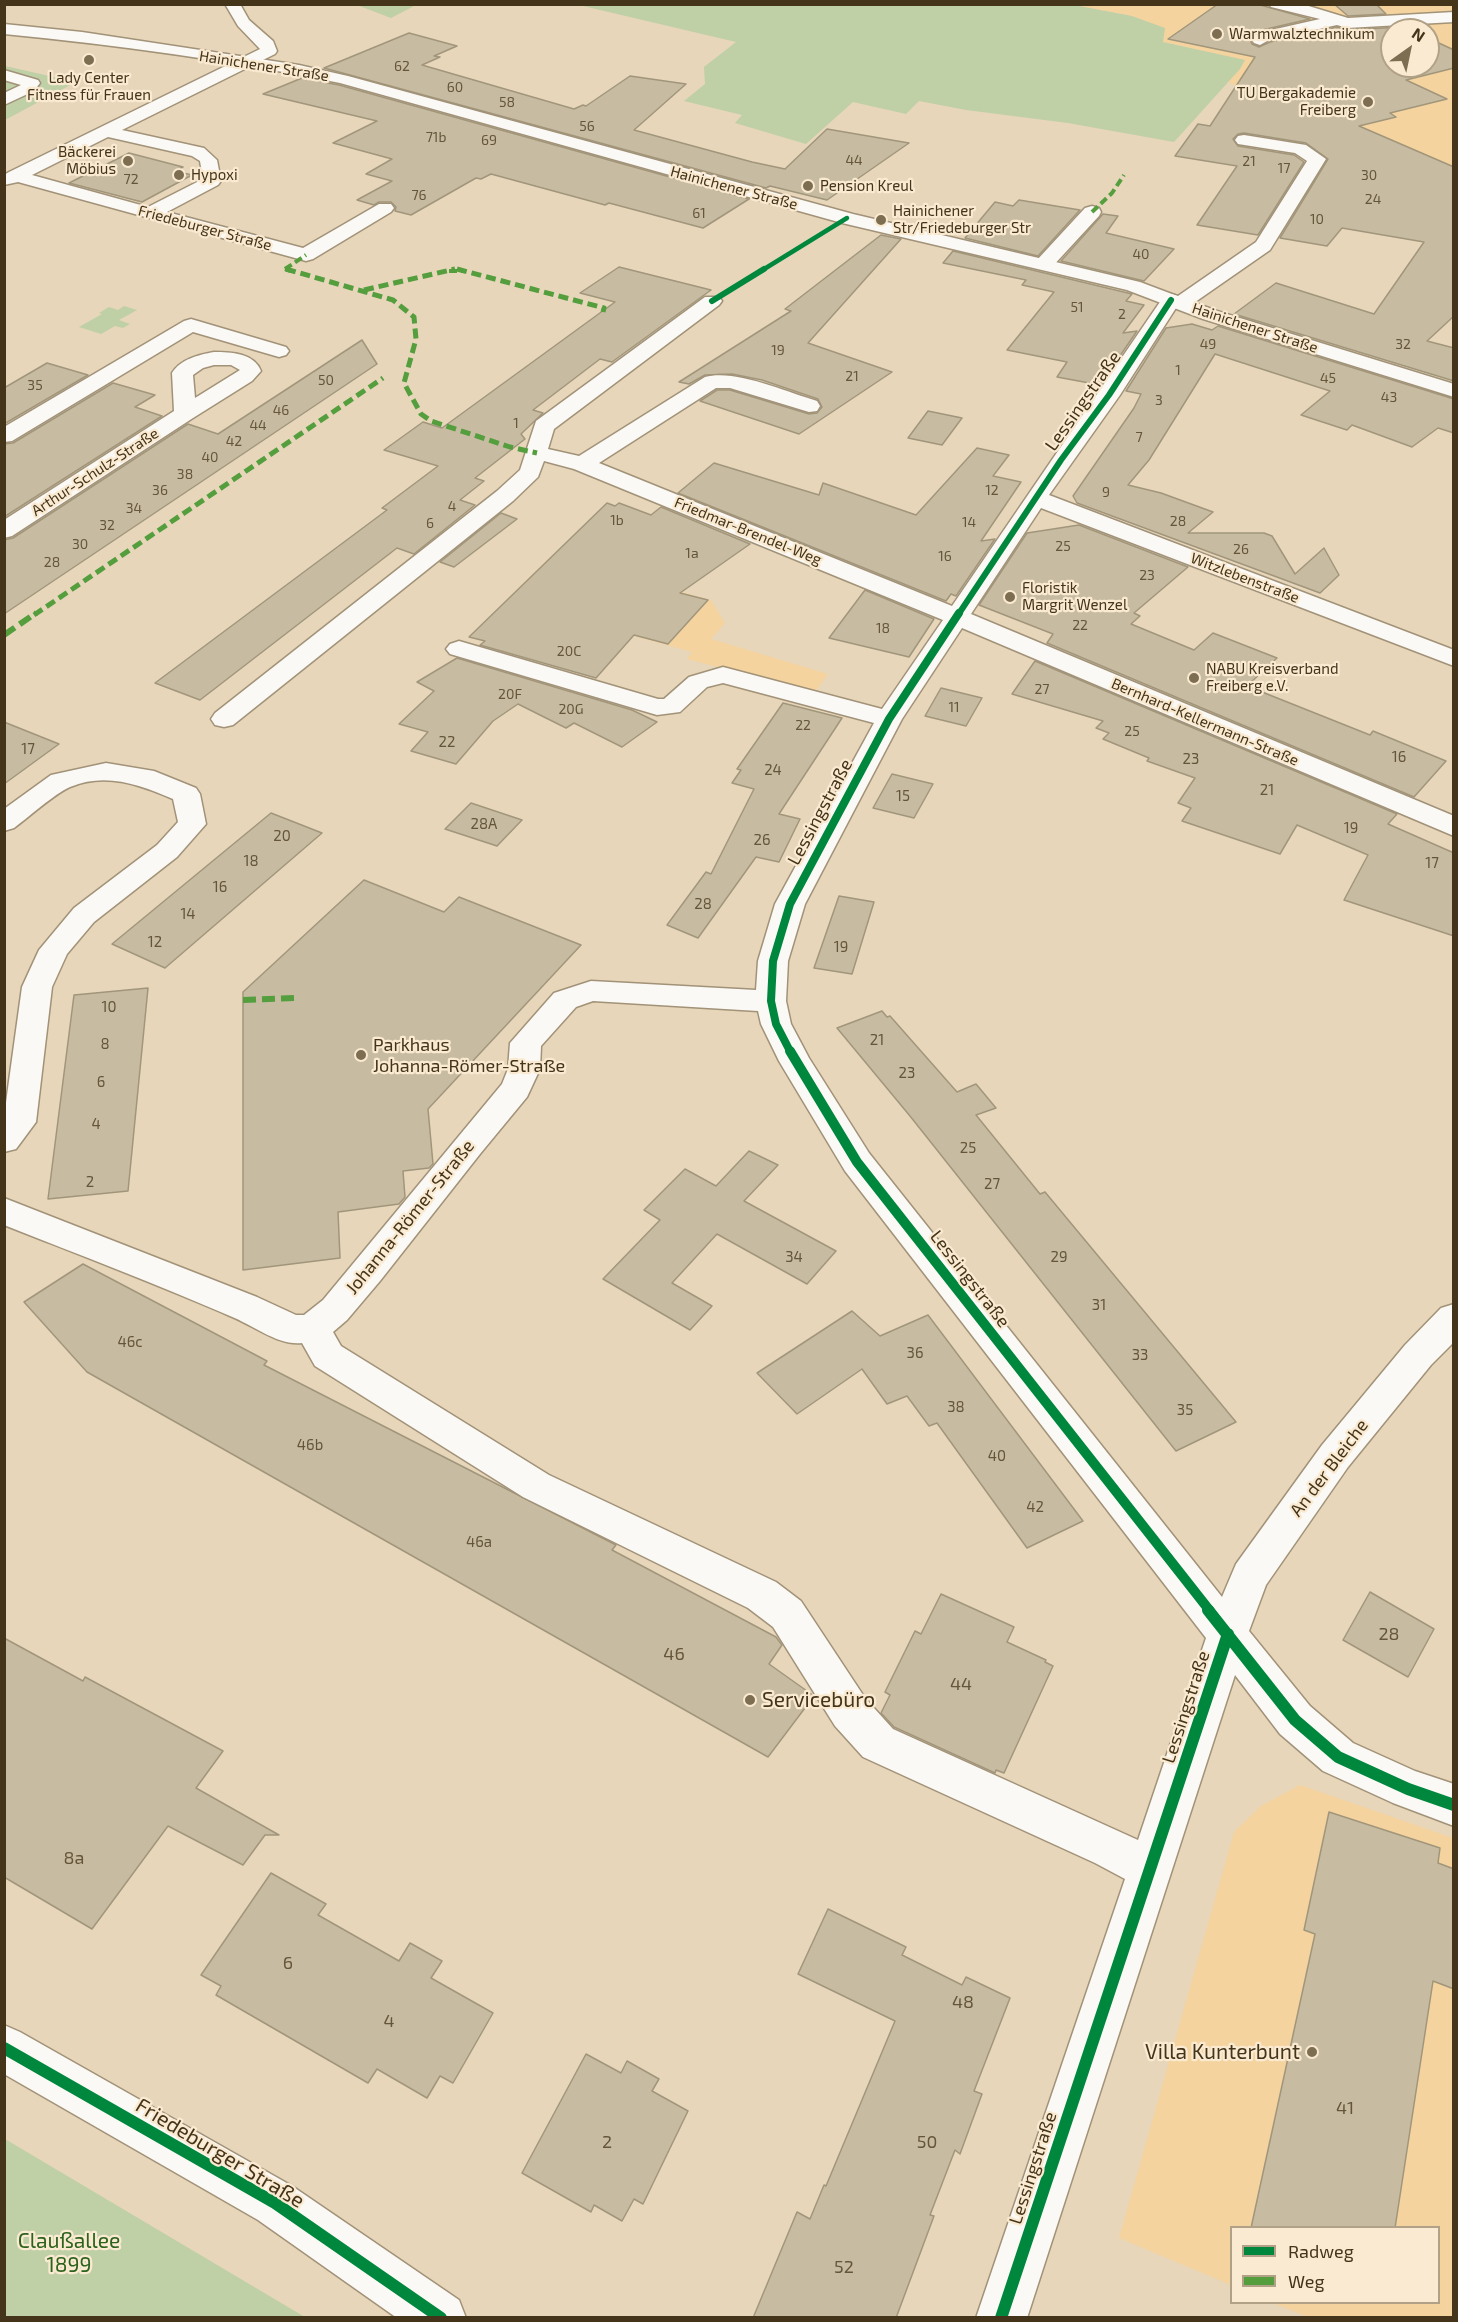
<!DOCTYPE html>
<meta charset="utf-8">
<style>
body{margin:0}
#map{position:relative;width:1458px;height:2322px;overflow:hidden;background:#e7d6ba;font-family:"Exo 2",sans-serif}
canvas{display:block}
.frame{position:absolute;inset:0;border:6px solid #443419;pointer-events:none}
.legend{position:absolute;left:1230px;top:2226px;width:210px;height:78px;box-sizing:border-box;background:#faead1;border:2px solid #b1a187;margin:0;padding:8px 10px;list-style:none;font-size:18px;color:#443419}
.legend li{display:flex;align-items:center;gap:12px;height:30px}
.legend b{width:30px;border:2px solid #b1a187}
.north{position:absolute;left:1380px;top:18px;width:60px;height:60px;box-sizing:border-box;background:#faead1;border:2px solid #b1a187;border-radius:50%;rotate:33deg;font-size:16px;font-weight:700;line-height:24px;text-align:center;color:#443419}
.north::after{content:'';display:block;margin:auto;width:21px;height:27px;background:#7d6d51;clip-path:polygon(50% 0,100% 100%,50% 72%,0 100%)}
</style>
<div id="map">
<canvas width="1458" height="2322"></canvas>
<div class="frame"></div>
<ul class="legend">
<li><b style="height:8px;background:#00873e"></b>Radweg</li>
<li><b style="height:8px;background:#549e3e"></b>Weg</li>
</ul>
<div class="north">N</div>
</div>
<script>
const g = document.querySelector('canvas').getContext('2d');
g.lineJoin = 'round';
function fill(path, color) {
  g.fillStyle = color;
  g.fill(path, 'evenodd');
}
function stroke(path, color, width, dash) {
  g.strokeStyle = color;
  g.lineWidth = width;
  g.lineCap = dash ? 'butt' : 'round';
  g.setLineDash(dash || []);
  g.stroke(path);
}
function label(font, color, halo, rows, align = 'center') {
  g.font = font + ' "Exo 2",sans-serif';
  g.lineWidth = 4.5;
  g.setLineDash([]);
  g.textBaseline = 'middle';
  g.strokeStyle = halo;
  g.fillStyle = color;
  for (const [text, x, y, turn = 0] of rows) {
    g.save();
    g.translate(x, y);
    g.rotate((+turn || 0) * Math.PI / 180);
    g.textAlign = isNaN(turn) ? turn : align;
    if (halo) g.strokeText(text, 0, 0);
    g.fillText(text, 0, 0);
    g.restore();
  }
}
const built = new Path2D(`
 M1074 5H1453V183L1253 92 1227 82 1240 69 1244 60 1162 42 1165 29 1132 16ZM1392 30H1428V66H1392Z
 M551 556 711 600 725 623 711 639 828 674 815 692 687 659 692 652 505 601Z
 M1300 1785 1453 1838V2317H1308L1273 2303 1438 2302V2228H1232L1231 2285 1119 2238 1234 1832 1261 1806Z`);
const green = new Path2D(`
 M357 5H416L391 18Z
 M579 5H1074L1132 16 1165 28 1163 42 1245 60 1240 69 1174 142 1068 123 966 110 919 101 906 114 853 102 806 144 735 123 742 115 684 101 705 84 704 67 736 42Z
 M5 66 76 82 5 120Z
 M124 306 137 310 119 320 130 324 123 328 115 326 101 334 79 327 102 314 99 313 109 307 118 310Z
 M5 2139 293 2310 305 2317H5Z`);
const building = new Path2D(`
 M1218 4H1257L1310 19 1258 31 1250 40 1252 44 1259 47 1270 42 1337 27 1347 30 1403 27 1409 30H1392V66H1428V38L1454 50V68L1406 80 1447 99 1390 113 1396 117 1359 126 1454 167V316L1427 341 1454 348V381L1234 314 1276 283 1374 314 1424 242 1342 228 1327 246 1280 238 1328 159 1306 143 1244 133 1238 134 1233 139 1238 146 1294 155 1304 162 1258 235 1197 225 1237 166 1175 156 1198 124 1210 126 1255 57 1168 39Z
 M1334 4H1376L1386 14 1348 16Z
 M409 33 457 46 434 56 440 57 422 65 574 109 583 105 586 106 630 76 686 84 634 130 752 162 785 169 827 129 909 143 827 200 770 186 766 188 324 68Z
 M302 78 339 85 749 199 703 228 609 203 605 205 491 174 481 179 476 178 411 215 395 211 396 207 391 202H379L374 205 357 200 392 181 366 174 392 159 333 143 377 121 263 94Z
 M129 153 183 167 175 171 192 175 142 202 69 183Z
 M1019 200 1080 210 1038 256 965 238 995 202 1013 206Z
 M1103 214 1118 216 1106 233 1174 249 1144 281 1061 261Z
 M881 235 901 239 808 343 892 372 799 434 700 401 717 390H730L809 414 817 413 822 407 818 399 762 380 732 374 705 375 689 384 679 382 791 311 785 309Z
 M953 251 1132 294 1126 301 1144 305 1123 333 1137 331 1100 385 1057 377 1067 362 1007 350 1054 292 1022 285 1026 280 943 263Z
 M619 267 711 290 612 362 600 359 533 410 543 413 521 434 525 439 475 478 484 481 460 500 475 505 414 554 397 548 200 700 155 683 387 510 382 508 438 466 384 450 423 422 442 428 615 302 580 293Z
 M1192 324 1212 330 1218 326 1454 399V433L1438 428 1412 447 1352 425 1347 430 1301 415 1330 391 1215 354 1149 460 1128 485 1161 493 1213 512 1188 533H1264L1272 536 1295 574 1324 548 1339 575 1320 593 1077 503 1073 496 1134 408 1141 394 1126 391 1166 328Z
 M362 340 377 364 4 614V540L13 538 188 424 218 434Z
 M47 363 88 375 4 424V388Z
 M113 383 155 395 135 407 162 416 4 517V444L13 443Z
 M928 411 962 418 942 445 908 438Z
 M977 448 1009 455 993 476 1021 482 981 541 995 539 956 596 951 594 946 601 678 493 714 463 819 495 823 483 916 515Z
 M607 503 615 506 619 503 651 515 661 507 750 544 680 593 708 600 668 644 634 635 596 678 480 645 485 641 469 637Z
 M501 513 517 519 454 567 440 562Z
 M1079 525 1188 567 1134 613 1140 616 1131 624 1194 650 1213 633 1277 658 1247 686 1370 735 1373 731 1446 761 1414 797 1047 643 1053 634 979 605 1027 533Z
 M865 590 934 619 909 657 829 638Z
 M457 658 632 710 657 722 622 747 574 723 566 728 518 704 493 721 456 764 411 751 428 732 399 724 434 691 417 682Z
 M1035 661 1397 814 1388 824 1454 853V936L1344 900 1368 855 1297 825 1280 854 1182 821 1191 808 1178 803 1195 778 1147 761 1149 758 1103 739 1109 733 1096 728 1103 721 1012 694Z
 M941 688 982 698 966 726 925 716Z
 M783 703 842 718 779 814 800 819 779 862 756 857 698 938 667 925 706 872 711 874 754 789 732 783 741 770 737 769Z
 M4 722 59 744 4 784Z
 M892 774 933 784 914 818 873 808Z
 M471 803 522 820 497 846 445 829Z
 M271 813 322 833 165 968 112 944Z
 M364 880 444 912 459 897 581 945 428 1109 433 1164 429 1168 403 1171 405 1197 399 1204 338 1212 340 1258 243 1270V992Z
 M839 896 874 902 852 974 814 968Z
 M148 988 128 1191 48 1199 74 995Z
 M882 1011 887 1017 890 1016 957 1092 976 1084 996 1108 976 1115 1040 1194 1045 1192 1236 1422 1176 1451 910 1116 837 1028Z
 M749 1151 778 1165 744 1201 836 1251 807 1284 717 1234 672 1283 712 1306 690 1330 603 1279 660 1220 644 1210 685 1169 716 1186Z
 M83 1264 267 1361 264 1365 616 1545 612 1550 776 1637 782 1645 769 1664 814 1696 768 1757 87 1372 24 1302Z
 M852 1311 880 1336 928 1315 1083 1521 1027 1548 937 1423 929 1426 907 1396 887 1404 862 1369 797 1414 757 1373Z
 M1370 1592 1434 1629 1408 1677 1343 1640Z
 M941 1594 1014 1627 1007 1642 1046 1660 1045 1662 1053 1666 1004 1773 996 1770 995 1773 894 1727 881 1713 890 1695 885 1692 915 1631 921 1634Z
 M4 1638 83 1681 85 1677 223 1751 196 1788 279 1835H265L243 1865 168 1826 92 1929 4 1877Z
 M1329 1812 1440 1848 1438 1863 1454 1869V1989L1433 1981 1395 2228H1251L1315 1934 1304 1930Z
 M271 1873 326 1904 318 1915 399 1961 410 1943 442 1961 431 1978 493 2013 453 2083 440 2076 427 2098 377 2069 368 2083 216 1995 221 1986 201 1975Z
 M828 1909 906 1947 902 1955 962 1985 966 1977 1010 1998 974 2091 982 2094 960 2154 955 2150 930 2215 934 2216 896 2318H753L797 2212 810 2219 824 2185 826 2186 895 2021 798 1974Z
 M586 2054 621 2073 627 2061 659 2079 652 2091 688 2111 643 2204 634 2199 622 2221 594 2205 591 2212 522 2173Z`);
const minor = new Path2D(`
 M225 4H240L249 20 273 41 277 51 275 54 122 130 204 148 217 160 221 181 218 185 167 212 303 248 379 204H391L394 208 391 212 313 259 306 261 18 182 4 185V175L9 172 260 49 238 26ZM108 137 192 156 200 161 203 179 148 207 32 175Z
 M1269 4H1302L1348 18 1454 12V22L1347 28 1337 25 1269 40 1260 45 1254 43 1252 40 1258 33 1320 19 1271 7Z
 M4 70 38 80 40 83 34 91 4 105V93L21 85 4 80Z
 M1244 135 1306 145 1326 159 1270 250 1188 307 1176 308 1120 395 1049 495 1454 650V666L1041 508 971 614 1454 816V836L962 628 902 719 805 904 788 961 786 1001 791 1024 809 1058 869 1153 1222 1597 1236 1564 1322 1445 1405 1345 1441 1308 1454 1304V1342L1431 1365 1348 1467 1266 1585 1249 1631 1310 1706 1353 1743 1415 1771 1454 1784V1826L1393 1803 1323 1771 1280 1734 1235 1675 1027 2318H976L1125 1879 1095 1863 863 1757 835 1726 773 1627 748 1608 523 1497 315 1366 302 1343C278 1346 253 1325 230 1316 156 1284 80 1255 4 1225V1198L257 1297 296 1315H304L323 1300 502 1084 508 1069 510 1043 554 993 591 981 756 990 758 961 775 904 874 723 723 683 707 687 680 712 657 715 450 654 446 649 450 644 459 641 658 699H664L689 677 723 667 882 709 943 620 574 469 544 461 538 477 513 501 233 725 224 727 215 725 211 719 215 713 497 491 520 470 536 421 705 297H719L722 301 719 305 554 429 548 449 579 456 705 377C736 369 786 392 817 401L820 406 817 411 809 412 730 388H716L599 463 952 606 1164 296 1171 294 1178 296 1256 242 1307 161 1295 153 1238 144 1235 140 1238 136ZM593 1001 758 1011 761 1024 779 1061 845 1171 1206 1638 1138 1840 893 1729 865 1698 801 1601 776 1582 549 1475 341 1346 333 1332 347 1320 380 1281 480 1154 527 1097 540 1069 541 1046 576 1007Z
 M1092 206 1099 208 1101 212 1099 216 1051 268H1037L1034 264 1037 260 1085 208Z
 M191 319 286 347 289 351 286 355 279 357 193 332 12 441 4 442V427L184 321Z
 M214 352C231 352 254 353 261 371L252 381 193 418 12 536 4 538V520L174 411 172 373C181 359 198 355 214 352ZM214 365H231L240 370 195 398 193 375 203 368Z
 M106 763 154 771 196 788 200 794 206 824 177 857 94 922 67 954 52 987 36 1122 16 1149 4 1152V1117L22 987 39 950 74 908 157 845 178 822 173 799C140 785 106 772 70 787 54 794 29 817 14 828L4 831V809L51 775Z
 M4 2025 20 2032 292 2186 459 2300 466 2318H397L258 2220 4 2074Z`);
const major = new Path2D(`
 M4 24 82 32 299 65 348 76 853 214 1140 282 1217 311 1454 384V397L1203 319 1127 290 842 223 340 83C229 60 116 45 4 34Z`);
const quietFar2 = new Path2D(`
 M1092 212 1112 193 1124 175
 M285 269 291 271
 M285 269 306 255
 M449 271H462`);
const quietFar1 = new Path2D(`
 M286 269 393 300 414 317 416 339 404 383 421 414 431 421 510 447 537 453
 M457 269 604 308 603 312
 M364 290 455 269
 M34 615 383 378`);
const quiet = new Path2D(`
 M4 635 36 613
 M243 1000 297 998`);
const cyclewayFar4 = new Path2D(`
 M761 271 847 218`);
const cyclewayFar3 = new Path2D(`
 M712 301 764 269
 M958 615 1061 460 1109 395 1171 300`);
const cyclewayFar2 = new Path2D(`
 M791 1053 776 1024 771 1001 773 961 790 904 889 719 959 613`);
const cyclewayFar1 = new Path2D(`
 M790 1051 857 1162 1210 1611`);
const cycleway = new Path2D(`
 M1208 1610 1295 1720 1338 1757 1408 1789 1454 1805
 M4 2048 275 2203 441 2318
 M1001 2318 1228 1634`);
const markers = [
 [1217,34,6,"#7d6d51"],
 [89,60,6,"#7d6d51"],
 [1368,102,6,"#7d6d51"],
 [128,161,6,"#7d6d51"],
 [179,175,6,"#7d6d51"],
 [808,186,6,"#7d6d51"],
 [881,220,6,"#7d6d51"],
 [1010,597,6,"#7d6d51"],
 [1194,678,6,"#7d6d51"],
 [361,1055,6,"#7d6d51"],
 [750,1700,6,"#7d6d51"],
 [1312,2052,6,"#7d6d51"]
];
const farNumbernames = [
 ["62",402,66],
 ["60",455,87],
 ["58",507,102],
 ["56",587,126],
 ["71b",436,137],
 ["69",489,140],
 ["44",854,160],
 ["21",1249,161],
 ["17",1284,168],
 ["30",1369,175],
 ["72",131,179],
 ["76",419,195],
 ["24",1373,199],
 ["61",699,213],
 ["10",1317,219],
 ["40",1141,254],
 ["51",1077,307],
 ["2",1122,314],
 ["49",1208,344],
 ["32",1403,344],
 ["19",778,350],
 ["1",1178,370],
 ["21",852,376],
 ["45",1328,378],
 ["50",326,380],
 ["35",35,385],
 ["43",1389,397],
 ["3",1159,400],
 ["46",281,410],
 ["1",516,423],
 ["44",258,425],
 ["7",1139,437],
 ["42",234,441],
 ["40",210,457],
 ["38",185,474],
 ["36",160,490],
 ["12",992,490],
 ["9",1106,492],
 ["4",452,506],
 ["34",134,508],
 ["1b",617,520],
 ["28",1178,521],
 ["14",969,522],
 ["6",430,523],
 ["32",107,525],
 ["30",80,544],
 ["25",1063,546],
 ["26",1241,549],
 ["1a",692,553],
 ["16",945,556],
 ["28",52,562],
 ["23",1147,575],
 ["22",1080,625],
 ["18",883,628],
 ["20C",569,651],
 ["27",1042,689],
 ["20F",510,694],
 ["11",954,707],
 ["20G",571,709],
 ["22",803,725],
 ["25",1132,731]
];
const farPoinames = [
 ["Warmwalztechnikum",1229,34],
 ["Lady Center",89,78,"center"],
 ["Fitness für Frauen",89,95,"center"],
 ["TU Bergakademie",1356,93,"right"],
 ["Freiberg",1356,110,"right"],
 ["Bäckerei",116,152,"right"],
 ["Möbius",116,169,"right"],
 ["Hypoxi",191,175],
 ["Pension Kreul",820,186],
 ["Hainichener",893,211],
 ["Str/Friedeburger Str",893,228],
 ["Floristik",1022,588],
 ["Margrit Wenzel",1022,605],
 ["NABU Kreisverband",1206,669],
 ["Freiberg e.V.",1206,686]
];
const farStreetnames = [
 ["Hainichener Straße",264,66,9],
 ["Hainichener Straße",734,188,15],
 ["Friedeburger Straße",205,228,15],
 ["Hainichener Straße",1255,328,18],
 ["Arthur-Schulz-Straße",95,472,-33],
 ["Friedmar-Brendel-Weg",748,531,22],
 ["Witzlebenstraße",1245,578,21],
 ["Bernhard-Kellermann-Straße",1205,722,23]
];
const numberNames = [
 ["22",447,742],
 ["17",28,749],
 ["16",1399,757],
 ["23",1191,759],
 ["24",773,770],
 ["21",1267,790],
 ["15",903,796],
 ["28A",484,824],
 ["19",1351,828],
 ["20",282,836],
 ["26",762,840],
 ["18",251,861],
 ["17",1432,863],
 ["16",220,887],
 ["28",703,904],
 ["14",188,914],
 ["12",155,942],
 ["19",841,947],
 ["10",109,1007],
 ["21",877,1040],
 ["8",105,1044],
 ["23",907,1073],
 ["6",101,1082],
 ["4",96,1124],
 ["25",968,1148],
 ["2",90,1182],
 ["27",992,1184],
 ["34",794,1257],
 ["29",1059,1257],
 ["31",1099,1305],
 ["46c",130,1342],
 ["36",915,1353],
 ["33",1140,1355],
 ["38",956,1407],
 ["35",1185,1410],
 ["46b",310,1445],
 ["40",997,1456],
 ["42",1035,1507],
 ["46a",479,1542]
];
const streetNames = [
 ["Lessingstraße",1083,401,-55],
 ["Lessingstraße",820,812,-62],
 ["Johanna-Römer-Straße",410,1217,-51],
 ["Lessingstraße",970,1279,52],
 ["An der Bleiche",1329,1468,-53],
 ["Lessingstraße",1186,1707,-72],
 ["Lessingstraße",1033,2168,-72]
];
const poiNames = [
 ["Parkhaus",373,1045],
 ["Johanna-Römer-Straße",373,1066]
];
const nearNumbernames = [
 ["28",1389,1634],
 ["46",674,1654],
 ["44",961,1684],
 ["8a",74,1858],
 ["6",288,1963],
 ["48",963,2002],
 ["4",389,2021],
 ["41",1345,2108],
 ["2",607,2142],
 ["50",927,2142],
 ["52",844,2267]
];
const nearPoinames = [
 ["Servicebüro",762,1700],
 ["Villa Kunterbunt",1300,2052,"right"]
];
const nearStreetnames = [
 ["Friedeburger Straße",220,2153,31]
];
const nearParknames = [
 ["Claußallee",69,2241],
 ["1899",69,2265]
];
fill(built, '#f4d39e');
fill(green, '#bfcfa6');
fill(building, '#c7bca1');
stroke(building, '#a1967b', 1.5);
stroke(minor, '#a19278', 3);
stroke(major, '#a19278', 3);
fill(minor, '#fbf9f5');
fill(major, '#fbf9f5');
stroke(quietFar2, '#549e3e', 4, [8, 4]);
stroke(quietFar1, '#549e3e', 5, [10, 5]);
stroke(quiet, '#549e3e', 6, [13, 6]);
stroke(cyclewayFar4, '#00873e', 4.5);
stroke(cyclewayFar3, '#00873e', 6);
stroke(cyclewayFar2, '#00873e', 8);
stroke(cyclewayFar1, '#00873e', 10);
stroke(cycleway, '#00873e', 12);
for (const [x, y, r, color] of markers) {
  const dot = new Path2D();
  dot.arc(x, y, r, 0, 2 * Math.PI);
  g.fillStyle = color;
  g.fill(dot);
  stroke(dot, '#faead1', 2);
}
label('14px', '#65563b', null, farNumbernames);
label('15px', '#443419', '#faead1', farPoinames, 'left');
label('15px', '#443419', '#faead1', farStreetnames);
label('15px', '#65563b', null, numberNames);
label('18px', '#443419', '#faead1', streetNames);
label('18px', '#443419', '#faead1', poiNames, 'left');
label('18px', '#65563b', null, nearNumbernames);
label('21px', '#443419', '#faead1', nearPoinames, 'left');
label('21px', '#443419', '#faead1', nearStreetnames);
label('21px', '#2b621c', '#faead1', nearParknames);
</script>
